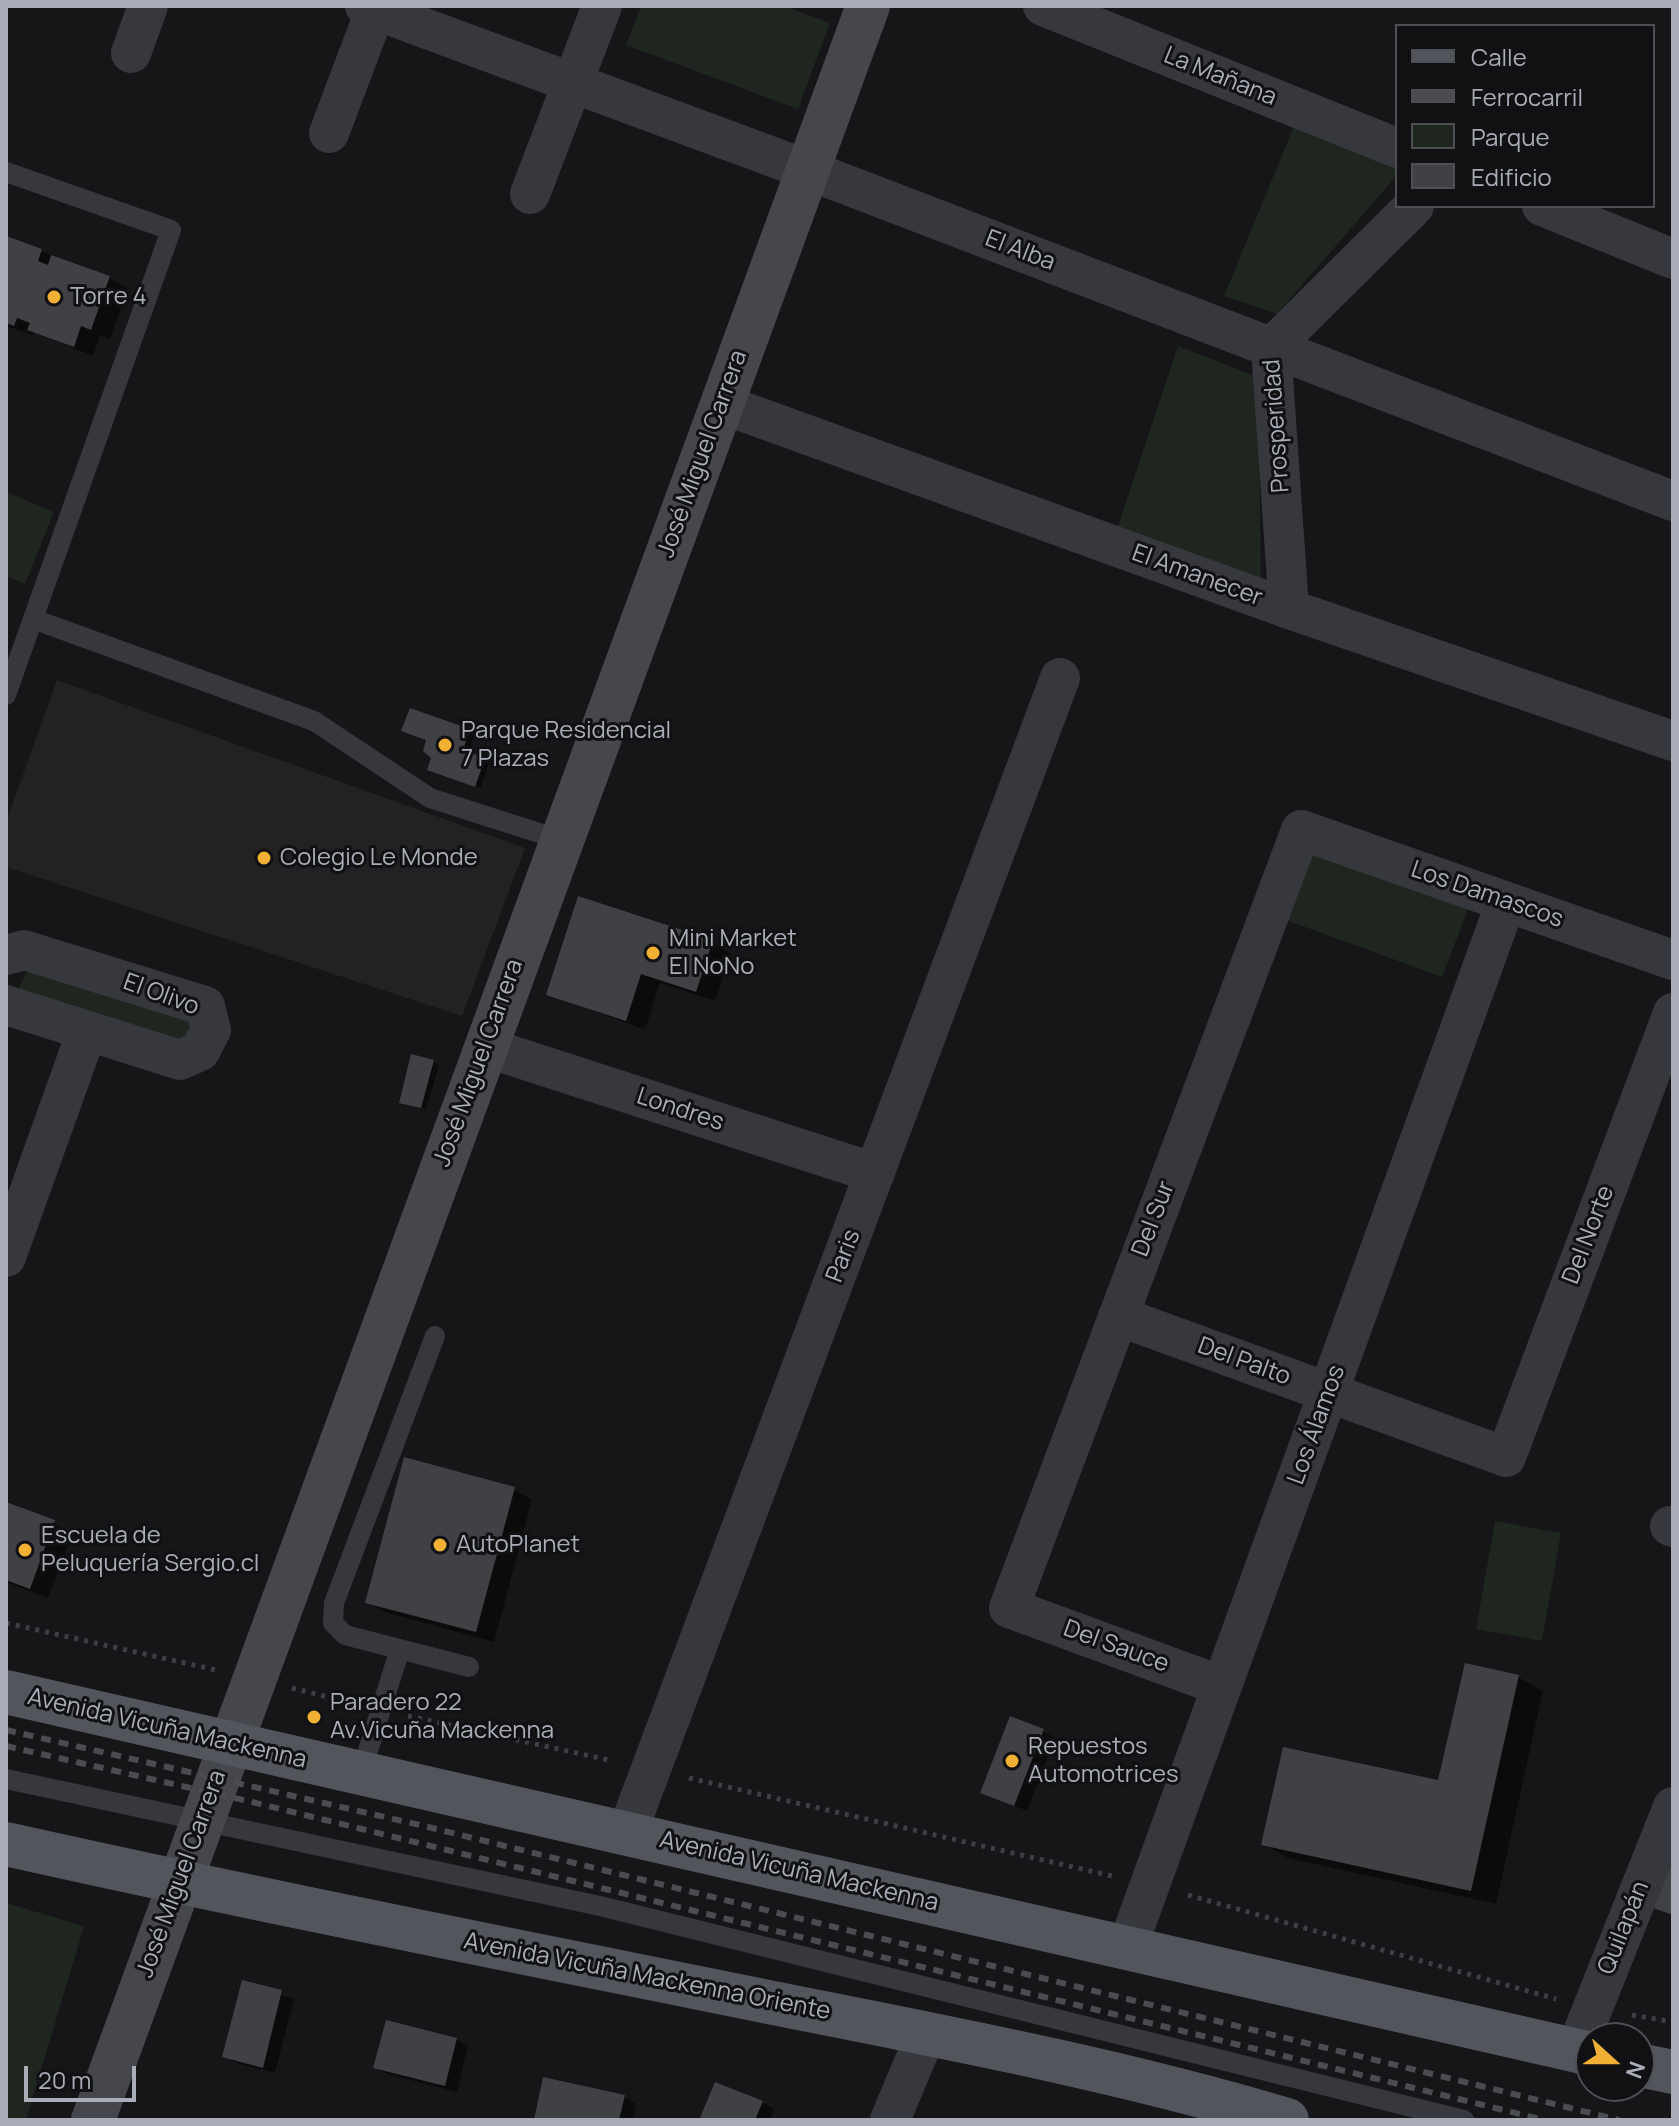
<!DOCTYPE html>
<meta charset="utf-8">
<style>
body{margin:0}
#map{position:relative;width:1679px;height:2126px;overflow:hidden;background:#161618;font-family:Manrope,sans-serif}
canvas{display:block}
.frame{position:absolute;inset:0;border:8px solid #a8adb8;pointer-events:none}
.legend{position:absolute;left:1395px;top:24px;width:260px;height:184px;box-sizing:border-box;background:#111113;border:2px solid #4d4f55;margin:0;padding:10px 14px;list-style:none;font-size:24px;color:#a8adb8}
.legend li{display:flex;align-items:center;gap:16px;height:40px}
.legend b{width:40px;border:2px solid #4d4f55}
.north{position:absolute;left:1575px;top:2022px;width:80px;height:80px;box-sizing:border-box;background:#111113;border:2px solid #4d4f55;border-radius:50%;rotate:111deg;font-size:22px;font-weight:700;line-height:32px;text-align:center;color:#a8adb8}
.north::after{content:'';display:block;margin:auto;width:28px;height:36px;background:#f2b134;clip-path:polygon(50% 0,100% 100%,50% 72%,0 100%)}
.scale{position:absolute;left:24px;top:2066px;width:112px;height:36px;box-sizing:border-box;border:4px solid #a8adb8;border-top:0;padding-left:10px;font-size:24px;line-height:28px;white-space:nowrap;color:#a8adb8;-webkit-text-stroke:6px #111113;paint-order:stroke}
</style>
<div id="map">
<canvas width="1679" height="2126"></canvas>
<div class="frame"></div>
<ul class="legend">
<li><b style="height:10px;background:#53555c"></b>Calle</li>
<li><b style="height:10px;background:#4a4c52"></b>Ferrocarril</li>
<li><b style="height:22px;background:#1e261f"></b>Parque</li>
<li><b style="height:22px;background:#404145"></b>Edificio</li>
</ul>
<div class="north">N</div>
<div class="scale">20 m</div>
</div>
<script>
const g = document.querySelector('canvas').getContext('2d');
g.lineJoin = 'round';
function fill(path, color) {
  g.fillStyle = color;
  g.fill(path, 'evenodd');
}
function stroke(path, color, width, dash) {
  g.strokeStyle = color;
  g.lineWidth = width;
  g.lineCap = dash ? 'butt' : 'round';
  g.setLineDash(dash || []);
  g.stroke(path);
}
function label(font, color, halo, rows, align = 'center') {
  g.font = font + ' Manrope,sans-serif';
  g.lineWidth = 6;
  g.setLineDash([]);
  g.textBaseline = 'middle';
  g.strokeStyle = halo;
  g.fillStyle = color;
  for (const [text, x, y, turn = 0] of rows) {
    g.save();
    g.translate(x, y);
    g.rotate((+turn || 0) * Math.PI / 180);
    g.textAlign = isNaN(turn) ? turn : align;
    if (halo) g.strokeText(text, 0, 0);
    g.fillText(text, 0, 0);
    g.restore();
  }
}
const built = new Path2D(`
 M57 680 525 848 462 1016 6 867V822Z`);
const green = new Path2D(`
 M641 6H784L830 23 798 109 626 45Z
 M1297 119 1397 157V175L1277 314 1224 296Z
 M1178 346 1258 377 1261 582 1118 526Z
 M6 492 54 512 25 584 6 576Z
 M1313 847 1470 904 1442 977 1286 920Z
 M31 964 195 1015 186 1052 15 996Z
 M1495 1521 1561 1533 1542 1641 1476 1629Z
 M6 1903 84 1926 26 2120H6Z`);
const shadow = new Path2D(`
 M6 238 109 278 128 288 110 339 100 336 93 356 34 332 33 335 6 326Z
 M411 710 475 734 468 754 489 763 481 788 434 772 428 740Z
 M712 942 731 953 715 1001 660 983 645 1030 549 994Z
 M433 1061 439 1065 426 1110 401 1102Z
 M514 1489 532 1500 494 1642 385 1612 367 1602Z
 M6 1504 73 1533 48 1598 6 1582Z
 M1518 1677 1543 1691 1496 1904 1288 1858 1264 1844 1440 1783Z
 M1043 1731 1055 1738 1027 1811 983 1792Z
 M243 1982 294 1999 275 2073 236 2063 224 2056Z
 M456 2039 468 2046 457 2092 388 2074 375 2067Z
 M624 2097 636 2104 633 2120H536Z
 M762 2102 774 2109 770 2120H701Z`);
const building = new Path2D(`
 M6 236 42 249 38 261 48 265 51 255 110 276 91 330 81 326 74 347 27 330 30 323 17 318 14 326 6 323Z
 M410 708 470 729 463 750 485 758 475 787 427 770 431 758 423 751 426 740 401 731Z
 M578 896 713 940 696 992 641 974 626 1021 546 995Z
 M411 1054 434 1060 421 1108 399 1103Z
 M404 1457 515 1487 476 1632 365 1603Z
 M6 1502 55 1520 30 1589 6 1580Z
 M1465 1663 1519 1675 1471 1891 1261 1845 1283 1747 1438 1780Z
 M1010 1716 1044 1729 1014 1806 980 1793Z
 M1673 1844V1915L1650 1907Z
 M242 1980 282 1990 263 2068 222 2057Z
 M386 2020 457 2038 445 2086 373 2068Z
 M543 2077 625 2095 619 2120H534Z
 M715 2082 763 2101 755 2120H699Z`);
const path = new Path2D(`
 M6 1623 216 1670
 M292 1688 356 1704
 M408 1716 613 1761
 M689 1778 1112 1876
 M1188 1895 1556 1999
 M1632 2015 1673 2022`);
const lane = new Path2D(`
 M6 172 171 230 6 695
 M33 619 314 721 430 798 561 840
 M435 1336 334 1603 333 1623 345 1635 469 1667
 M361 1773 400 1649
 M6 1779 600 1906 1464 2120`);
const street = new Path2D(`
 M365 6 808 170 1673 501
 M1043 6 1397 148
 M131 53 148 6
 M329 133 377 6
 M530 194 602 6
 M1542 206 1673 259
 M722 404 1289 609 1673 741
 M1289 609 1271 348 1414 206
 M6 955 24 950 205 1006 211 1030 200 1051 180 1060 6 1005
 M485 1047 875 1173
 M6 1257 87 1031
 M1118 1316 1506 1457 1673 1013
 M1670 1526 1673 1527
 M1222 1686 1009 1608 1301 830 1673 960
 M627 1833 1060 678
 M1127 1948 1506 902
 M1576 2050 1673 1807
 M890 2120 926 2034`);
const secondary = new Path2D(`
 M93 2120 868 6`);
const primary = new Path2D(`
 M6 1692 1591 2054
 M6 1844C261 1901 517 1951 773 2003 945 2037 1119 2070 1287 2120
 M1639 2065 1673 2072`);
const rail = new Path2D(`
 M6 1730 424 1826 1619 2120
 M6 1746 252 1802 1544 2120`);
const markers = [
 [54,297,8,"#f2b134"],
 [445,745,8,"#f2b134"],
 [264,858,8,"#f2b134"],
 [653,953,8,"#f2b134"],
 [440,1545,8,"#f2b134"],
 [25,1550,8,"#f2b134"],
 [314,1717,8,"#f2b134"],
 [1012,1761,8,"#f2b134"]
];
const streetNames = [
 ["La Mañana",1220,77,22],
 ["El Alba",1020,251,21],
 ["Prosperidad",1277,426,-94],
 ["José Miguel Carrera",703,454,-70],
 ["El Amanecer",1197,576,20],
 ["Los Damascos",1487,895,19],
 ["El Olivo",161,995,20],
 ["José Miguel Carrera",479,1063,-70],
 ["Londres",680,1110,18],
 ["Del Sur",1154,1219,-69],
 ["Del Norte",1589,1235,-69],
 ["Paris",844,1256,-69],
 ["Del Palto",1244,1362,20],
 ["Los Álamos",1317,1425,-70],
 ["Del Sauce",1116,1647,20],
 ["Avenida Vicuña Mackenna",167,1729,13],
 ["Avenida Vicuña Mackenna",799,1872,13],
 ["José Miguel Carrera",182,1874,-70],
 ["Quilapán",1624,1928,-68],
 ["Avenida Vicuña Mackenna Oriente",647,1977,11]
];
const poiNames = [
 ["Torre 4",70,297],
 ["Parque Residencial",461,731],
 ["7 Plazas",461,759],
 ["Colegio Le Monde",280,858],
 ["Mini Market",669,939],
 ["El NoNo",669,967],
 ["Escuela de",41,1536],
 ["Peluquería Sergio.cl",41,1564],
 ["AutoPlanet",456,1545],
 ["Paradero 22",330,1703],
 ["Av.Vicuña Mackenna",330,1731],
 ["Repuestos",1028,1747],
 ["Automotrices",1028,1775]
];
fill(built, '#222225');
fill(green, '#1e261f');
fill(shadow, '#0007');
fill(building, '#404145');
stroke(path, '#3d3f44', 5, [4, 6]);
stroke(lane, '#37383d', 20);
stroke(street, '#37383d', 40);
stroke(secondary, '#45474d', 44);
stroke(primary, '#53555c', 44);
stroke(rail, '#4a4c52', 6, [10, 8]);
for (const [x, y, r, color] of markers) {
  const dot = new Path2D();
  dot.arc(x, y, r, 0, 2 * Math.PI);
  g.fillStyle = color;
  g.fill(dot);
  stroke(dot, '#111113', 3);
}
label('24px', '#a8adb8', '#111113', streetNames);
label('24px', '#a8adb8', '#111113', poiNames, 'left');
</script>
